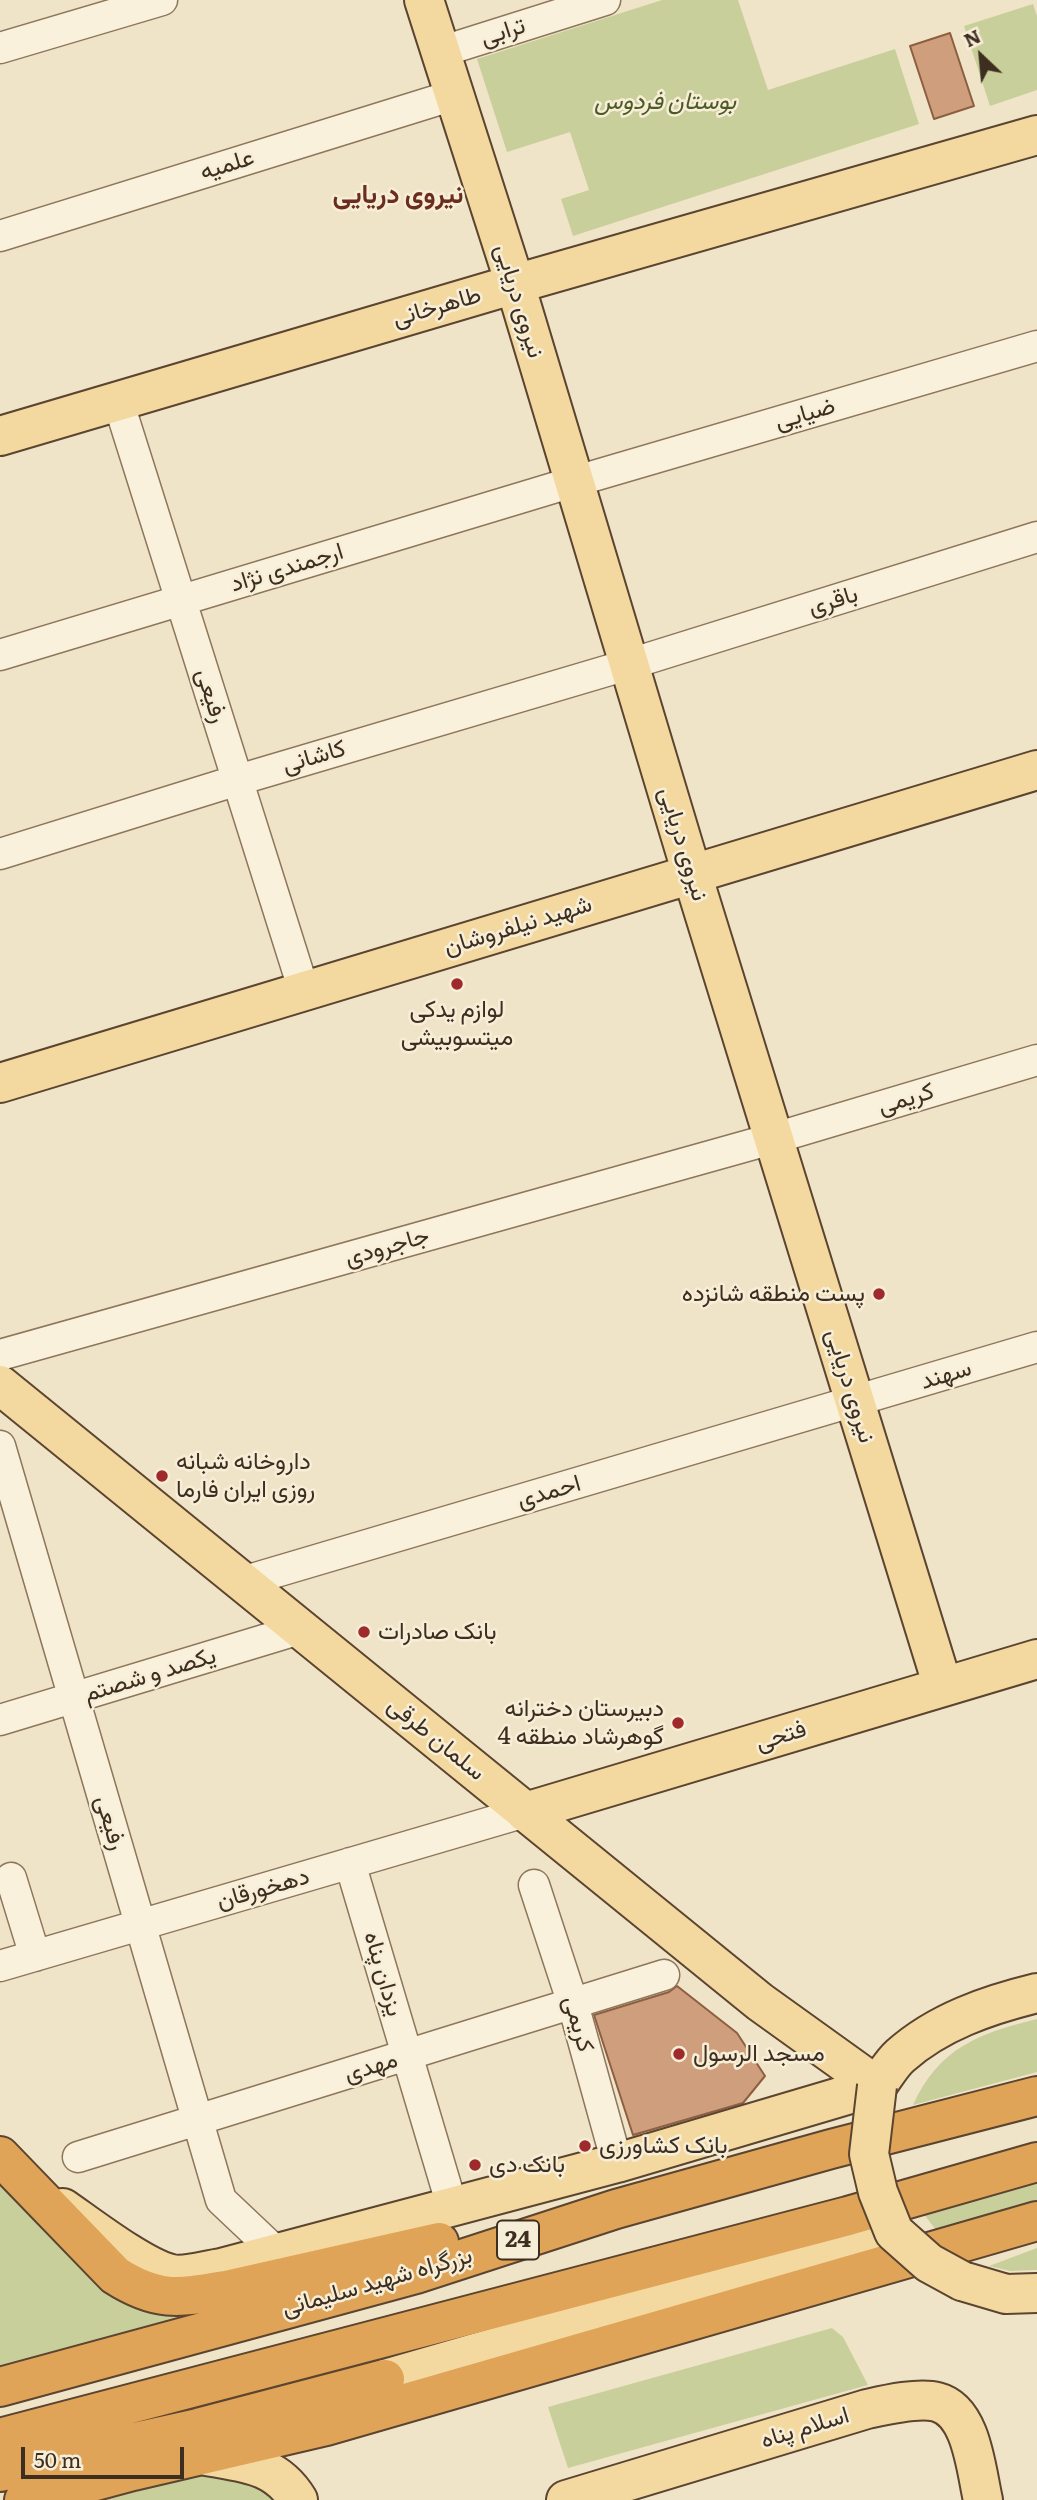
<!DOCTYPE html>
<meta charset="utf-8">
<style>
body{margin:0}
#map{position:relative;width:1037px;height:2500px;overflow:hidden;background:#f0e4c8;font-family:Literata,serif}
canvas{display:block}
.north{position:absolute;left:946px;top:21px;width:70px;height:70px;-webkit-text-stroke:5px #f7eed8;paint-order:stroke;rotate:334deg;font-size:19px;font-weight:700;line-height:28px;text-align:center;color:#3d2e20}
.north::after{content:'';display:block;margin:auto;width:24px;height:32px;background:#3d2e20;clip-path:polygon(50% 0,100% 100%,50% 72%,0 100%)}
.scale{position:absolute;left:21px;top:2447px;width:163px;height:32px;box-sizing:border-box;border:4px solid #3d2e20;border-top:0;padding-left:9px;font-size:21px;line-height:24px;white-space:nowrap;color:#3d2e20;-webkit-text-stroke:5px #f7eed8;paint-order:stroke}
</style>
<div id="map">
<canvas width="1037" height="2500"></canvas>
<div class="north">N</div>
<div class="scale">50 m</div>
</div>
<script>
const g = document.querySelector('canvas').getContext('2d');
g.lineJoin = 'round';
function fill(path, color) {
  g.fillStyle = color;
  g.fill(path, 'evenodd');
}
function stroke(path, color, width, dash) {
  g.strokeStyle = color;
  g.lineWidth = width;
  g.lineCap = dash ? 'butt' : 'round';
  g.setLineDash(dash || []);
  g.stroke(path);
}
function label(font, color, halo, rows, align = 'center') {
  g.font = font + ' Literata,Vazirmatn,serif';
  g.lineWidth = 5;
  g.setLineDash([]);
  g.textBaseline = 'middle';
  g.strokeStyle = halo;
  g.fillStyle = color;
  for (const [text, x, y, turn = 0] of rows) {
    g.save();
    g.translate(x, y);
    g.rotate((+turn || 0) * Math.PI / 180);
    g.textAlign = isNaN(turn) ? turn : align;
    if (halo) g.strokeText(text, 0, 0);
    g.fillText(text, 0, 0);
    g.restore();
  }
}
const green = new Path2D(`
 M662 0H738L768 90 895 49 919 124 573 236 561 199 589 190 570 132 507 152 477 59Z
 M1033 4 1037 16V90L990 106 964 26Z
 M1037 2019V2072L913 2105C939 2048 979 2033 1037 2019Z
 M0 2178 129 2300 463 2247 0 2369Z
 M1037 2180V2219L936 2230 923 2213Z
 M1037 2248V2270L1010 2271 989 2266Z
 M832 2328 843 2337 868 2385 568 2468 548 2407Z
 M234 2471 284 2500H73L191 2474Z`);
const building = new Path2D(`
 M950 33 974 106 934 119 910 46Z
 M677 1986 737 2033 765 2076 743 2103 633 2135 594 2015 669 1992Z`);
const minor = new Path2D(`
 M0 48 162 0
 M440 52 605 0
 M0 236 454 95
 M118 401 304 991
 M0 655 573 482 1037 346
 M0 854 238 780 630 664 1037 537
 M0 1355 775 1138 1037 1060
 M0 1446 221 2200 276 2252
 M242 1582 1037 1347
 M0 1720 300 1629
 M350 1863 452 2206
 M11 1878 35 1956
 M534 1885 573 2004 617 2163
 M0 1966 525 1812
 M78 2157 664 1975`);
const major = new Path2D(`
 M424 0 515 284 692 874 943 1687
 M0 436 515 284 1037 135
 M0 1083 1037 770
 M0 1385 760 2002 877 2086
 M525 1812 1037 1659
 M877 2086C884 2077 891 2064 900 2056 938 2022 988 2005 1037 1993
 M63 2208C89 2226 142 2267 171 2274 186 2277 206 2270 221 2268L617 2163 877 2086
 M962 2281 1006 2294 1037 2293
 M385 2379 894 2232
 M207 2456C245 2463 276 2464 298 2500
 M566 2500 867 2409C885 2405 919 2397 937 2402 972 2411 976 2470 983 2500`);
const highway = new Path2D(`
 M0 2156 115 2275C157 2302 178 2298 226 2290L439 2242
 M0 2387 416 2274 616 2209 831 2149 1037 2096
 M0 2438 848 2216 1037 2162
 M0 2472 198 2428 385 2379
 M24 2500 133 2471 326 2426 1037 2221`);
const majorBridge = new Path2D(`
 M877 2086 869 2154 878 2192 894 2232 929 2263 962 2281`);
const markers = [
 [457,984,7,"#9e2a2b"],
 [879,1294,7,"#9e2a2b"],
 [162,1476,7,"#9e2a2b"],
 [364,1632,7,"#9e2a2b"],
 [678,1723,7,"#9e2a2b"],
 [679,2054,7,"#9e2a2b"],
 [585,2146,7,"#9e2a2b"],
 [475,2165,7,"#9e2a2b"]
];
const shields = [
 [518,2240,42]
];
const shieldNames = [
 ["24",518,2240]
];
const streetNames = [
 ["ترابی",503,32,-18],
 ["علمیه",227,165,-17],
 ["نیروی دریایی",519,301,73],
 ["طاهرخانی",437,307,-16],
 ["ضیایی",805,414,-16],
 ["ارجمندی نژاد",287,568,-17],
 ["باقری",833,601,-17],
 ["رفیعی",211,696,73],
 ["کاشانی",314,757,-16],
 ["نیروی دریایی",683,844,73],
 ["شهید نیلفروشان",518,926,-17],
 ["کریمی",906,1099,-17],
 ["جاجرودی",387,1247,-16],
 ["سهند",946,1375,-17],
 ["نیروی دریایی",850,1386,73],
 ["احمدی",549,1492,-16],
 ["یکصد و شصتم",150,1675,-17],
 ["فتحی",781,1736,-17],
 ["سلمان طرقی",436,1739,39],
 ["رفیعی",110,1823,74],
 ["دهخورقان",263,1889,-16],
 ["یزدان پناه",383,1974,74],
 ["کریمی",578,2024,74],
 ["مهدی",371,2067,-17],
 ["بزرگراه شهید سلیمانی",377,2282,-16],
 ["اسلام پناه",805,2428,-17]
];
const parkNames = [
 ["بوستان فردوس",665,102]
];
const poiNames = [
 ["لوازم یدکی",457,1010,"center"],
 ["میتسوبیشی",457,1038,"center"],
 ["پست منطقه شانزده",865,1294,"right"],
 ["داروخانه شبانه",176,1462],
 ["روزی ایران فارما",176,1490],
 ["بانک صادرات",378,1632],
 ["دبیرستان دخترانه",664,1709,"right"],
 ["گوهرشاد منطقه 4",664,1737,"right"],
 ["مسجد الرسول",693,2054],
 ["بانک کشاورزی",599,2146],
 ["بانک دی",489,2165]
];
const neighbourhoodNames = [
 ["نیروی دریایی",398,195]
];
fill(green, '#c9cf9b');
fill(building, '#cf9f7d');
stroke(building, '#8d5f41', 2);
stroke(minor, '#8d765c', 33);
stroke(major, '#5b4430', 42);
stroke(highway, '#5b4430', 42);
stroke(minor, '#faf1dc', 30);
stroke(major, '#f3d9a0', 38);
stroke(highway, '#e0a458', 38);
stroke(majorBridge, '#5b4430', 42, []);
stroke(majorBridge, '#f3d9a0', 38);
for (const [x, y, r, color] of markers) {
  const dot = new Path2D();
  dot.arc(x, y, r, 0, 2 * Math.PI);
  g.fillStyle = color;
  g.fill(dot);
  stroke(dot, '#f7eed8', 2.5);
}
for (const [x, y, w] of shields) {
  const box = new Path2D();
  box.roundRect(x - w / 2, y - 19.5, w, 39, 5);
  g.fillStyle = '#f7eed8';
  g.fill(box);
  stroke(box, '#3d2e20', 2);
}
label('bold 23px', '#3d2e20', null, shieldNames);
label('24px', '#3d2e20', '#f7eed8', streetNames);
label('italic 24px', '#4d5a26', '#f7eed8', parkNames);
label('24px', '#3d2e20', '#f7eed8', poiNames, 'left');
label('bold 26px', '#6b2e1e', '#f7eed8', neighbourhoodNames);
</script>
